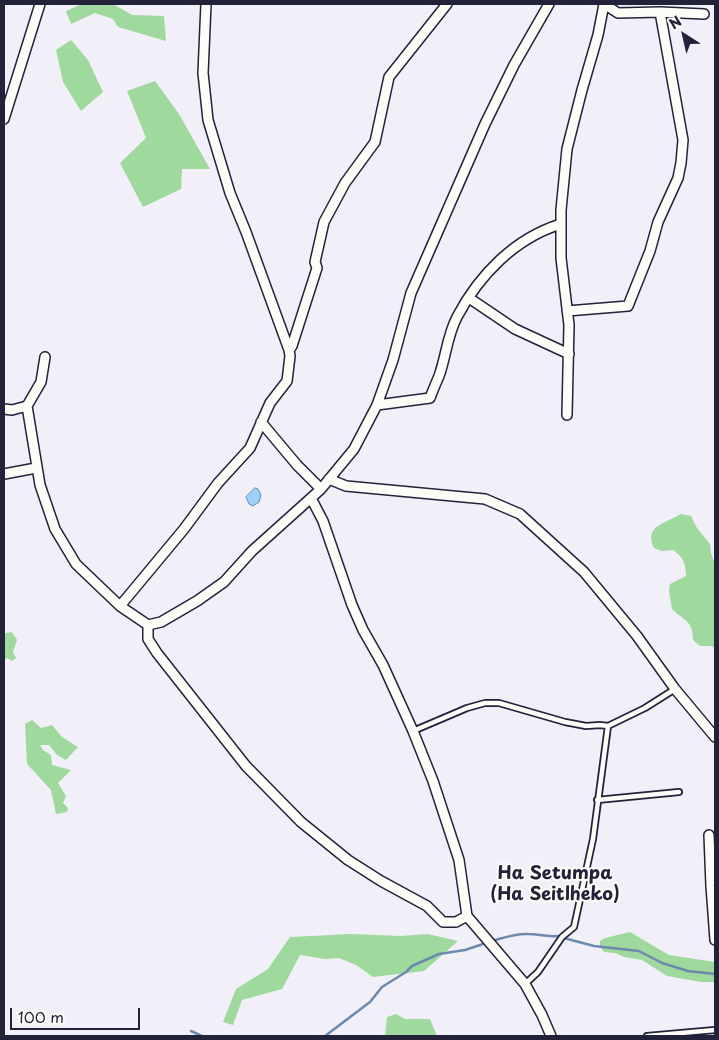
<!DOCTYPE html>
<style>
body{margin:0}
#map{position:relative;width:719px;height:1040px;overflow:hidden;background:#f1eff8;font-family:"Playpen Sans",sans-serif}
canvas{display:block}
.frame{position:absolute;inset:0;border:5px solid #22223b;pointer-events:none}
.north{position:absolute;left:659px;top:10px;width:50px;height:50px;-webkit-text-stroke:4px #fdfcf7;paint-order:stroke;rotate:325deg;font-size:14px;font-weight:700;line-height:20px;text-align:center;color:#22223b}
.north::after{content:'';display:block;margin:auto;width:18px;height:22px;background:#22223b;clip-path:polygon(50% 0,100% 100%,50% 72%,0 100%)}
.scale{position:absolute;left:10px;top:1008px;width:130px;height:22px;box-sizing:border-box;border:2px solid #22223b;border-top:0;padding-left:6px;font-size:15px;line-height:18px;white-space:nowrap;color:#22223b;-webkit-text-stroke:4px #fdfcf7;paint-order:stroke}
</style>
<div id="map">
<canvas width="719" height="1040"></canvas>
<div class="frame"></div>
<div class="north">N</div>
<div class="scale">100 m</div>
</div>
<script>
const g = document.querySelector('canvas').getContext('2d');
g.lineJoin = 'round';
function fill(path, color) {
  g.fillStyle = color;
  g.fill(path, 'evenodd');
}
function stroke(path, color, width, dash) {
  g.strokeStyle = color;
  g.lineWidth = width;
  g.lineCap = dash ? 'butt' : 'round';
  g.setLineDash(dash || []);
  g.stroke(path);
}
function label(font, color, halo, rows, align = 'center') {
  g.font = font + ' "Playpen Sans",sans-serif';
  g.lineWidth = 4;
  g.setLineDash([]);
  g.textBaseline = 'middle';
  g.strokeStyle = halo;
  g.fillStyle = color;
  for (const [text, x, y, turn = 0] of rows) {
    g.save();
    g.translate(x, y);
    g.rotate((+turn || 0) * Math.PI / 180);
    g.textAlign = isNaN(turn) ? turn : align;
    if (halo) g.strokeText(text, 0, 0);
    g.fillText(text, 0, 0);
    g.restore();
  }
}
const green = new Path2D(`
 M82 4H113L132 15 164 16 166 41 118 27 113 19 95 13 71 24 66 11Z
 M71 40 88 60 103 92 81 111 63 82 56 50Z
 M155 81 179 114 210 169H182L181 189 143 207 120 163 146 138 127 91Z
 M681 514 691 516 697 528 710 544 711 553 715 565V648L711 646H700L693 640C693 620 684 621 672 609L669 591 670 584 686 576C686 563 683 557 673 550L662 551 654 548C643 526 666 523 681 514Z
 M12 632 17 640 13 652 16 658 12 661 7 658 4 660V636L6 633Z
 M32 720 41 728 52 725 62 737 78 747 66 760 57 755 49 745H40L43 750 51 755 52 765 71 770 58 783 66 796 63 803 68 808 67 812 56 814 51 790 27 764 25 724Z
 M630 932 669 955 715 962V982H701L667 976 642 960 624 957 615 953 604 952 600 947V941L605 938Z
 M351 934 400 936 428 934 458 941 424 971 373 977 356 965 339 958 325 959 300 955 282 989 242 1000 233 1025 223 1022 236 989 268 969 290 937Z
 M396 1014 405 1019H430L437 1036H385L387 1017Z`);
const water = new Path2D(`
 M255 488 258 489 261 495 259 502 253 506 249 504 246 497Z`);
const stream = new Path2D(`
 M492 941C503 938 516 933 528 934 537 934 547 937 556 936L594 946 639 951 662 963 688 971 715 974
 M191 1031 202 1036
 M325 1036 370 1002 382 987 406 972 412 966 439 954 465 950 486 943`);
const service = new Path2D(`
 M413 731 467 708 485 703H499L565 722 586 726 600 725 608 726 645 708 675 689
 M597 800 679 792
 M525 984 538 972 562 937 574 927 593 839 608 726
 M647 1036 715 1030`);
const minor = new Path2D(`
 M206 4 203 73 208 120 230 193 246 232 289 350 292 346 317 268 315 262 324 222 345 183 375 142 389 77 447 4
 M660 12 704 14
 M4 119 40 4
 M469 298 515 329 569 354
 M567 311 628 306 650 251 658 222 678 178 681 163 683 140 660 12 618 13 604 4
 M45 357 41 382 27 406 40 485 55 529 76 564 120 606 148 625 161 622 197 601 224 582 252 551 321 489 354 449 377 405 393 360 411 293 485 124 514 65 549 4
 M377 405 430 398C433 390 436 383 439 376 446 357 447 336 457 317 479 275 515 238 561 224
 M4 409 12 410 27 406
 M567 415 569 325 561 258V210L567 149 582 90 598 35 604 4
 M261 422 297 465 321 489
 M4 474 36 468
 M329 479 346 486 485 499 520 514 584 572 637 636 675 689 715 737
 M311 498 323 521 352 605 363 630 383 665 413 731 433 781 459 860 467 916 525 984 542 1015 551 1036
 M120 606 184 529 218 483 250 448 270 403 287 381 290 356 289 350
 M148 625V639L157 653 246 766 301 822 348 860 381 881 427 906 443 922H456L467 916
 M709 835 711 886 715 940`);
const neighbourhoodNames = [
 ["Ha Setumpa",555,874],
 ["(Ha Seitlheko)",555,895]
];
fill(green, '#a0d99e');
fill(water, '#9ecefa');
stroke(water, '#6c89ae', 1);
stroke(stream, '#6c89ae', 2.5);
stroke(service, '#22223b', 8);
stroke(minor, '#22223b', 12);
stroke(service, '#fdfcf7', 4.5);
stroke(minor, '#fdfcf7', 9);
label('bold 18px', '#22223b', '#fdfcf7', neighbourhoodNames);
</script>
